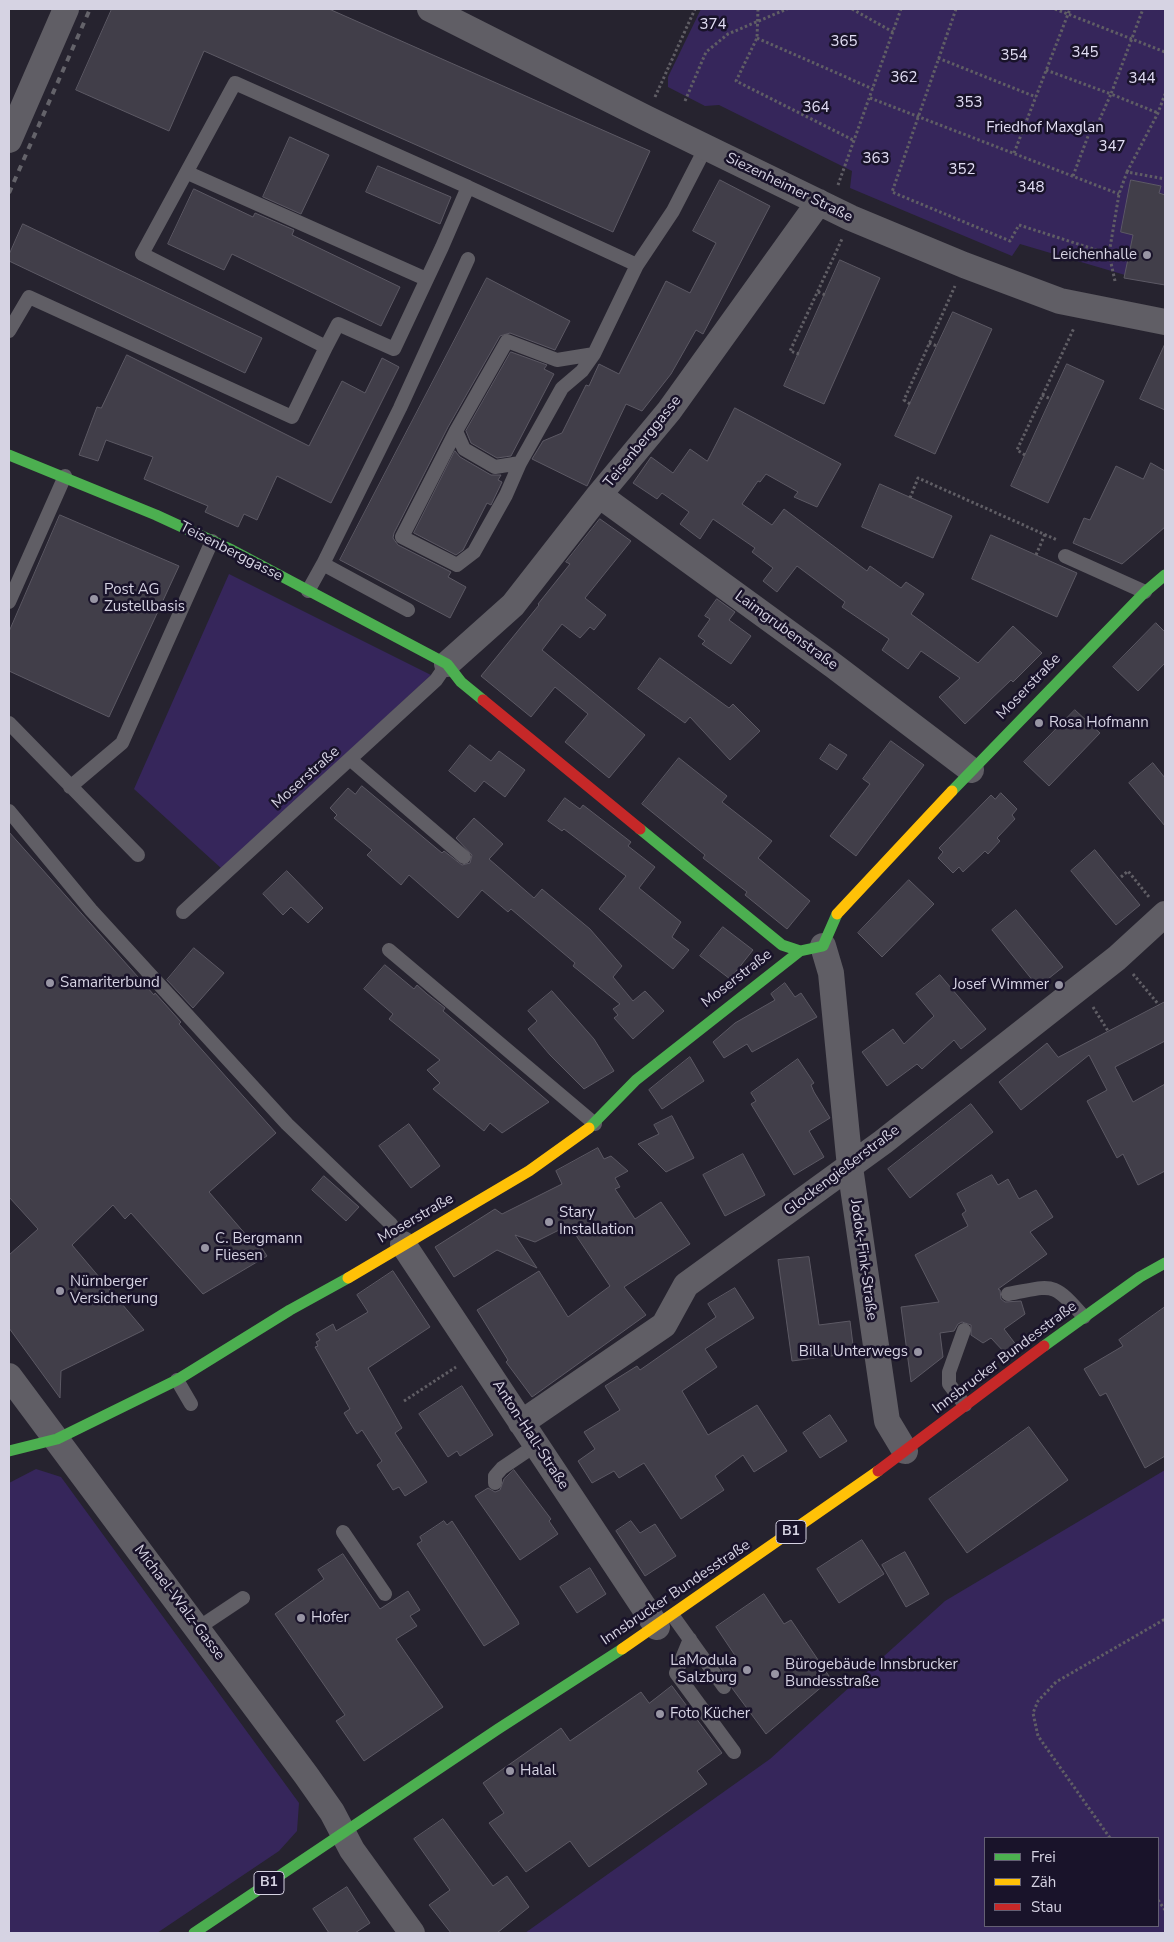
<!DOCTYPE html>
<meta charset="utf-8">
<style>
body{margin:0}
#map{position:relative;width:1174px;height:1942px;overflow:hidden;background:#26232f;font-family:"Nunito Sans",sans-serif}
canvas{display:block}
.frame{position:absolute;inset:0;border:10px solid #d6d3e3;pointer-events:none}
.legend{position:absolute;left:984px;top:1837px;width:175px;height:90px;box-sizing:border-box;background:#19132a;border:1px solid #656074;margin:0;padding:6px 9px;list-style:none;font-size:15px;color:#d6d3e3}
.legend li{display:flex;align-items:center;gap:10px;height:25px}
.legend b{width:25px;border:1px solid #656074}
</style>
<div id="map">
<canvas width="1174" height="1942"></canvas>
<div class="frame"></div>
<ul class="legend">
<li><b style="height:6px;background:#4caf50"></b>Frei</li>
<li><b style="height:6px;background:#ffc107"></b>Zäh</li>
<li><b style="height:6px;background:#c62828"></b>Stau</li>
</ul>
</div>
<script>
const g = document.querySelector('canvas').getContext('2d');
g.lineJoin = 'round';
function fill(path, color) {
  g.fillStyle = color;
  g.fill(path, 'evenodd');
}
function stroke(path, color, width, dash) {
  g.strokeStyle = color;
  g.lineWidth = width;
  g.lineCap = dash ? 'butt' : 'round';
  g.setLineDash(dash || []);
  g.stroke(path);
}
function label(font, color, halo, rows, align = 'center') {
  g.font = font + ' "Nunito Sans",sans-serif';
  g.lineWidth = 5;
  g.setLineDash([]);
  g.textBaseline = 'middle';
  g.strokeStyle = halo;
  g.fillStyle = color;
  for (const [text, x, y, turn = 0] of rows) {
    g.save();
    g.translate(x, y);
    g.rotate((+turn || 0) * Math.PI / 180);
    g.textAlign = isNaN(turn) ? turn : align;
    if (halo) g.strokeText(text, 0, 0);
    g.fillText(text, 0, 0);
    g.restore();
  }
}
const green = new Path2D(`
 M701 9H1165V285L1125 278V275L1020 244 1012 256 850 188 852 171 719 105 705 106 668 87V77Z
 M229 574 431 675 222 869 134 789Z
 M36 1469 61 1477 299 1803 297 1831 279 1851 157 1933H9V1483Z
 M1165 1470V1933H525L770 1759 945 1601ZM985 1838H1158V1926H985Z`);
const building = new Path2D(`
 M112 9H329L650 151 613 232 204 51 169 131 76 90Z
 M290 137 329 155 301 214 263 197Z
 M378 166 451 197 440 224 366 192Z
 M720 180 770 206 703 334 696 330 671 374 642 411 626 404 587 486 532 459 543 441 562 433 586 385 589 386 599 364 619 374 666 281 690 293 716 243 693 231Z
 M1131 180 1161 186 1159 193 1165 195V285L1124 278 1133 235 1121 232Z
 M194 189 253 217 255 213 294 230 292 235 400 287 381 326 232 254 224 270 168 244Z
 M23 224 262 338 245 373 9 261V255Z
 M840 260 880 278 824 404 784 386Z
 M487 278 570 321 555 350 510 333 500 336 448 427 394 533 393 538 398 545 451 572 448 577 466 587 450 618 340 560Z
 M953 312 992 329 935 454 895 436Z
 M1165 344V410L1140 399Z
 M511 352 547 365 544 369 554 374 511 456 497 458 471 443 466 431Z
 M127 355 309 446 342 381 365 393 382 358 399 367 331 503 277 476 257 520 244 514 238 527 205 512 208 506 144 479 153 457 106 440 98 461 79 455 97 407 101 408Z
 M1067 364 1104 381 1048 503 1011 486Z
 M735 408 841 464 817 507 794 497 798 492 766 474 760 482 758 481 742 504 772 525 784 509 867 571 870 566 901 588 906 582 924 594 911 614 978 663 1013 626 1042 653 1013 682 1011 680 965 724 939 697 960 678 921 651 908 669 882 650 889 639 842 607 845 602 797 566 777 592 763 581 773 568 752 552 755 548 713 519 700 539 680 524 689 512 662 493 657 499 633 483 651 457 673 473 690 449 707 461Z
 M455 451 460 457 491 475H501L498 480 502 482 491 505 487 503 463 550 456 555 414 533Z
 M1151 463 1165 471V527L1122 564 1073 543 1084 518 1090 520 1116 466 1143 479Z
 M880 484 952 516 933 558 862 527Z
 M60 515 179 566 109 717 9 671V632Z
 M600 519 631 541 585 598 606 615 594 630 590 627 580 638 562 624 542 650 645 735 609 778 565 742 588 714 555 687 531 717 481 676 539 605 538 604 570 564 566 562Z
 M991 535 1077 573 1057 617 972 579Z
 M717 599 735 612 729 620 751 636 731 664 702 644 705 641 698 636 710 619 705 616Z
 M1156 623 1165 632V663L1138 691 1113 667Z
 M660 658 729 708 733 704 760 731 730 760 690 717 685 723 638 689Z
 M1075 710 1100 733 1049 786 1024 762Z
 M891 741 924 765 856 856 830 836 870 784 863 779Z
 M830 744 847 755 837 770 820 759Z
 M470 745 491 761 499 751 525 770 505 797 484 781 475 792 449 771Z
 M679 758 727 796 722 802 772 841 758 858 810 901 787 929 745 895 747 892 703 858 705 855 642 804Z
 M1153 763 1165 778V826L1129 783Z
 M362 786 442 853 444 851 462 865 470 863 472 855 456 838 474 818 503 844 489 859 534 898 542 889 590 929 622 966 613 977 633 1001 645 991 664 1011 633 1039 614 1018 618 1015 613 1009 620 1004 573 966 575 963 511 909 508 912 482 890 458 918 409 875 401 885 367 855 372 850 334 818 337 815 330 808 348 788 355 794Z
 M1001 793 1017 809 1012 815 1015 819 997 838 1000 841 988 854 985 851 963 872 959 867 953 873 938 858 943 852 939 848 991 795 995 799Z
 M565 798 580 809 583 805 631 842 628 846 655 867 639 888 681 922 672 937 689 950 673 969 599 909 626 876 564 829 562 831 548 821Z
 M9 832 154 995 155 993 181 1022 179 1024 276 1133 209 1192 247 1236 252 1233 267 1256 203 1294 131 1213 125 1219 113 1205 72 1245 144 1330 61 1371 60 1398 9 1328V1255L38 1229 9 1197Z
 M1095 850 1140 905 1116 925 1071 871Z
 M287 871 323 908 308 923 291 907 283 915 263 894Z
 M909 880 934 904 882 957 858 933Z
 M1016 910 1063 967 1038 987 992 930Z
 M723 927 753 950 730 979 700 956Z
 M194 948 224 973 193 1008 167 980Z
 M385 965 414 989 417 985 427 994 445 1008 443 1011 549 1102 502 1133 490 1123 484 1131 433 1089 440 1083 427 1070 440 1060 389 1019 393 1014 364 989Z
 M940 975 986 1029 961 1049 954 1040 922 1069 917 1064 887 1086 862 1052 893 1029 904 1044 934 1016 916 994Z
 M785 983 795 997 801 993 817 1017 752 1052 747 1044 724 1058 713 1042 735 1023 775 1000 771 994Z
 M552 991 594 1039 614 1071 584 1089 550 1055 528 1029 537 1021 528 1011Z
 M1165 1002V1041L1115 1067 1133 1102 1165 1084V1171L1138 1185 1123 1154 1117 1158 1087 1101 1107 1090 1089 1055 1021 1110 999 1082 1047 1043 1058 1057Z
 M690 1057 704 1081 662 1109 649 1090Z
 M798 1059 814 1083 811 1085 814 1092 830 1118 809 1131 824 1157 794 1175 751 1104 756 1101 751 1093Z
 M971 1104 993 1132 910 1198 888 1169Z
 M672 1116 694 1158 666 1172 638 1144 659 1134 654 1125Z
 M409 1124 440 1166 411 1188 379 1146Z
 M598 1148 604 1159 611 1156 628 1171 615 1178 620 1187 615 1189 635 1219 661 1202 690 1244 624 1287 646 1315 532 1397 506 1362 508 1360 477 1310 539 1271 568 1317 610 1286 569 1225 535 1242 515 1235 537 1268 497 1250 454 1277 435 1247 495 1209 502 1214 562 1184 556 1171Z
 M743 1154 765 1195 725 1216 703 1175Z
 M992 1175 998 1185 1008 1179 1019 1199 1036 1190 1053 1217 1030 1232 1047 1254 998 1289 1000 1290 1001 1299 1005 1302 1021 1301 1025 1314 1004 1329 1017 1346 1006 1354 991 1338 983 1343 971 1335V1325L962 1322 958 1324 954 1331 940 1333 943 1357 911 1382 901 1307 939 1302 915 1255 968 1226 962 1214 966 1211 957 1194Z
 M324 1176 359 1207 346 1221 312 1190Z
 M809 1257 819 1325 850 1321 854 1353 792 1361 778 1260Z
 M393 1271 430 1327 368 1368 402 1428 395 1433 427 1482 405 1496 399 1487 393 1490 377 1465 382 1461 362 1430 357 1434 344 1413 350 1409 315 1347 318 1346 316 1342 320 1340 316 1334 333 1324 336 1331 368 1312 357 1295Z
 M735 1288 754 1318 705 1349 717 1367 682 1391 708 1435 757 1405 787 1451 754 1472 743 1455 715 1476 724 1490 681 1519 644 1463 619 1478 614 1471 592 1483 578 1461 595 1449 584 1432 620 1410 605 1386 637 1366 640 1370 716 1317 708 1304Z
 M1165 1307V1456L1145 1468 1106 1393 1100 1396 1084 1369 1123 1346 1119 1340Z
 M462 1386 493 1435 460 1456 457 1451 448 1457 419 1414Z
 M830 1415 847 1441 820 1458 803 1433Z
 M1029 1427 1068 1480 967 1553 929 1499Z
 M514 1470 551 1519 549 1521 558 1534 520 1560 475 1496 488 1488 495 1492 500 1490 504 1479Z
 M444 1521 447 1525 452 1521 518 1621 519 1624 484 1646 417 1544 422 1541 420 1537Z
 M631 1521 640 1533 655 1524 676 1556 645 1576 616 1531Z
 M862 1540 884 1574 839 1603 817 1569Z
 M905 1552 929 1594 906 1607 882 1565Z
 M343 1554 380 1609 408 1591 420 1610 410 1616 417 1626 396 1639 443 1707 364 1761 336 1721 345 1715 275 1614 324 1579 318 1570Z
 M590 1568 606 1594 577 1613 560 1587Z
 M764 1594 784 1624 791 1620 831 1679 766 1734 732 1688 731 1682 720 1667 736 1657 716 1627Z
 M672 1686 722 1753 697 1771 707 1784 589 1867 570 1841 526 1872 489 1823 504 1813 483 1783 561 1728 570 1741 641 1692 649 1703Z
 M443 1819 493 1886 507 1876 529 1907 497 1933H451L429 1905 450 1890 414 1839Z
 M347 1887 370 1923 355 1933H329L313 1909Z`);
const path = new Path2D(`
 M758 9 757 38 736 81 855 141
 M852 9 893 32
 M956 9 892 192 1010 241 1019 225 1109 254
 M1055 9 1165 52
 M757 38 873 89
 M938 58 1036 97
 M1046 70 1111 94 1143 9
 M655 97 695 9
 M870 98 1119 194
 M685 101 706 52 728 34 787 9
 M1014 153 1070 9
 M1127 172 1158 113 1165 94
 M1073 176 1093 123H1098L1111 94 1158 113
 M838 185 901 9
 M1115 281 1109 254 1119 194 1127 172 1165 179
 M818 292 825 295
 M929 343 937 346
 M799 354 790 351 842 239
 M1042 395 1051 399
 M910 404 904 400 955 286
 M1025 455 1017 450 1074 328
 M910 498 918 478 1057 540
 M1036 555 1045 534
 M1121 877 1128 871 1149 897
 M1133 974 1159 1005
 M1093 1007 1108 1031
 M404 1401 456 1367
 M1110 1838 1038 1736 1033 1713 1038 1701 1056 1682 1165 1619
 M1158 1900 1165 1910`);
const lane = new Path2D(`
 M188 173 426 279
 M468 187 235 83 142 254 326 347 338 324 394 349 442 247 468 187 637 265
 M9 331 29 297 292 417 326 347
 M594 354 557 360 507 341 456 431 402 537 457 565 474 552 506 495 520 463 562 388 582 371 594 354 637 265 673 211 706 147
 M456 431 464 449 495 467 520 463
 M1065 556 1145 592
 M308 591 323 564
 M9 602 65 476
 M408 610 323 564 400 408 468 259
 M9 723 138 855
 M351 760 464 857
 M70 787 122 743 212 541
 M9 811 91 910 287 1124 391 1224 403 1244
 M183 912 436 680 447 664
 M389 950 595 1124
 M1008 1294C1053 1286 1052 1280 1084 1317
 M964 1330 949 1372V1384L965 1405
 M177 1380 191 1404
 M495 1483V1476L502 1468 536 1445
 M343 1532 385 1594
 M673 1616 724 1687
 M198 1628 243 1598
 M690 1639 676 1673 734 1752`);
const street = new Path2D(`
 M430 9 646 118 851 218 964 265 1060 301 1165 322
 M9 140 66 9
 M599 495 834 666 971 770
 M447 664 513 605 599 495 669 411 819 202
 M823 946 831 973 850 1167 887 1421 905 1451
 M403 1244 657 1627
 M9 1376 306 1775 332 1812 352 1850 412 1933
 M521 1423 664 1325 686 1285 883 1142 1117 958 1165 914`);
const fast = new Path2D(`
 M9 455 156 515 232 550 447 664 461 682 483 700
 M952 791 1145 592 1165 575
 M640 829 782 945 800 951
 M589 1128 636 1080 800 951 823 946 837 914
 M1044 1346 1140 1277 1165 1263
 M9 1451 57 1439 177 1380 290 1310 348 1278
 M194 1933 498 1729 622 1649`);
const slow = new Path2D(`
 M837 914 952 791
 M348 1278 529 1171 589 1128
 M622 1649 878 1471`);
const jam = new Path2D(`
 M483 700 640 829
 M878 1471 1044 1346`);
const rail = new Path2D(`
 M9 193 90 9`);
const markers = [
 [1147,255,5,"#9895a4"],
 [94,599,5,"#9895a4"],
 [1039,723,5,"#9895a4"],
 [50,983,5,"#9895a4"],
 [1059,985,5,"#9895a4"],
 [549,1222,5,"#9895a4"],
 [205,1248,5,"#9895a4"],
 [60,1291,5,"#9895a4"],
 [918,1352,5,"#9895a4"],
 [301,1618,5,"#9895a4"],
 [747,1670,5,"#9895a4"],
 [775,1674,5,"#9895a4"],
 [660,1714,5,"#9895a4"],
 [510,1771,5,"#9895a4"]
];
const shields = [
 [791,1532,30],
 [269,1883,30]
];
const shieldNames = [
 ["B1",791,1532],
 ["B1",269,1883]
];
const parkNames = [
 ["374",713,25],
 ["365",844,42],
 ["345",1085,53],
 ["354",1014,56],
 ["362",904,78],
 ["344",1142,79],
 ["353",969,103],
 ["364",816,108],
 ["Friedhof Maxglan",1045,128],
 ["347",1112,147],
 ["363",876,159],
 ["352",962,170],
 ["348",1031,188]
];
const streetNames = [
 ["Siezenheimer Straße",789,188,26],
 ["Teisenberggasse",643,442,-51],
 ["Teisenberggasse",231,552,27],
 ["Laimgrubenstraße",786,631,36],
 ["Moserstraße",1029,687,-46],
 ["Moserstraße",306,778,-42],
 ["Moserstraße",737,979,-38],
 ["Glockengießerstraße",842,1171,-37],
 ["Moserstraße",416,1219,-30],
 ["Jodok-Fink-Straße",863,1260,82],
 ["Innsbrucker Bundesstraße",1005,1358,-37],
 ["Anton-Hall-Straße",530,1435,57],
 ["Innsbrucker Bundesstraße",676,1593,-34],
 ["Michael-Walz-Gasse",179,1603,53]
];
const poiNames = [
 ["Leichenhalle",1137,255,"right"],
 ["Post AG",104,590],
 ["Zustellbasis",104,607],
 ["Rosa Hofmann",1049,723],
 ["Samariterbund",60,983],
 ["Josef Wimmer",1049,985,"right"],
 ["Stary",559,1213],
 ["Installation",559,1230],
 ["C. Bergmann",215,1239],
 ["Fliesen",215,1256],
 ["Nürnberger",70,1282],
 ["Versicherung",70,1299],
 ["Billa Unterwegs",908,1352,"right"],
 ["Hofer",311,1618],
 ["LaModula",737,1661,"right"],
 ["Salzburg",737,1678,"right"],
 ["Bürogebäude Innsbrucker",785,1665],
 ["Bundesstraße",785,1682],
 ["Foto Kücher",670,1714],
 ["Halal",520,1771]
];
fill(green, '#36265b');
fill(building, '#413e49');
stroke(building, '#5c5964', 1);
stroke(path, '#605e65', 3, [2.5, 2.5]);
stroke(lane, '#605e65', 14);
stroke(street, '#605e65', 26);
stroke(fast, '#4caf50', 11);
stroke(slow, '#ffc107', 11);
stroke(jam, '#c62828', 11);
stroke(rail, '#64636a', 4, [6, 6]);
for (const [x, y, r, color] of markers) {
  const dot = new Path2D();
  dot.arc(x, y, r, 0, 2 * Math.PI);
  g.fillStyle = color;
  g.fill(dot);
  stroke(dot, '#19132a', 2);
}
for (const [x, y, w] of shields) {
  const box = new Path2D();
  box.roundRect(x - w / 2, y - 11.5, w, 23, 4);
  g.fillStyle = '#19132a';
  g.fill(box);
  stroke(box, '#d6d3e3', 1);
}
label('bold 14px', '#d6d3e3', null, shieldNames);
label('15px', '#e2def4', '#19132a', parkNames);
label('15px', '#d6d3e3', '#19132a', streetNames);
label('15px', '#d6d3e3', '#19132a', poiNames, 'left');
</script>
